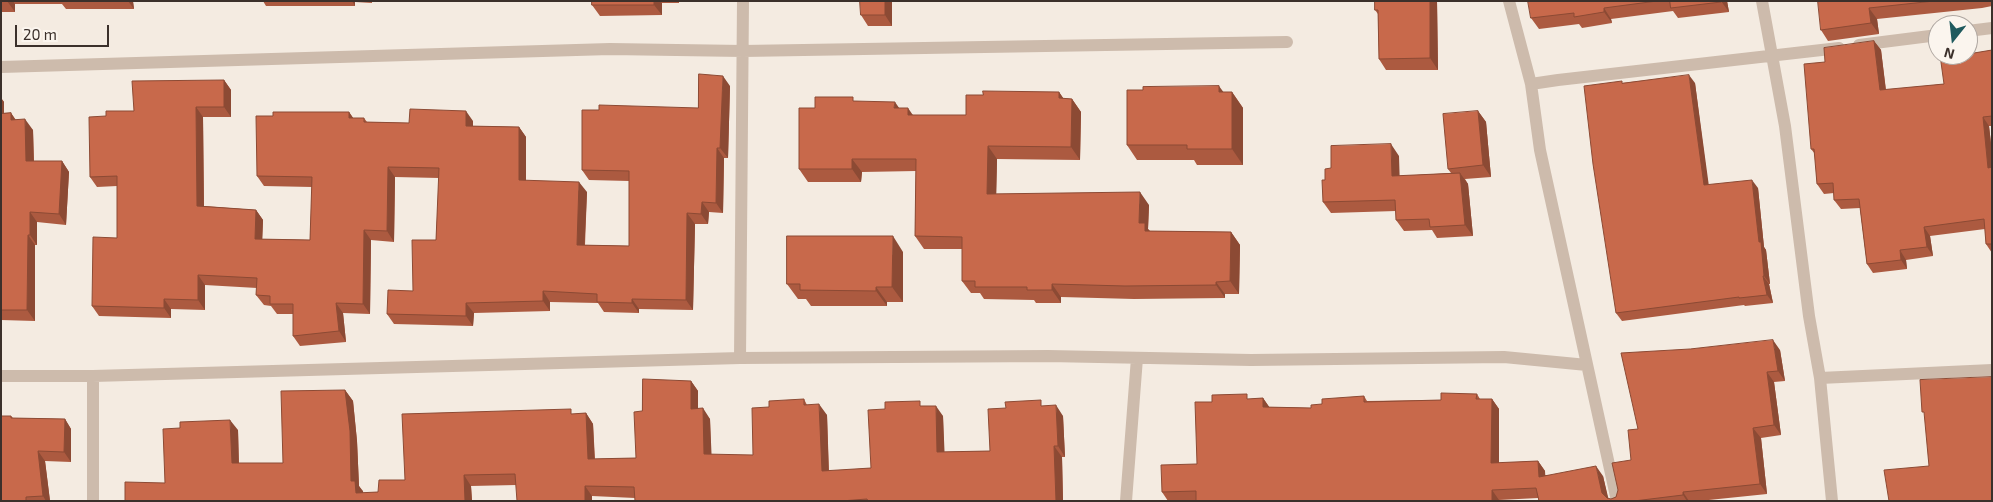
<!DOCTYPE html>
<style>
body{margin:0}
#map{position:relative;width:1993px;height:502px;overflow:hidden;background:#f4ebe1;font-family:"Exo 2",sans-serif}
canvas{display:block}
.frame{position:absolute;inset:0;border:2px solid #3b302b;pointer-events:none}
.north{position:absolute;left:1928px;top:15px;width:50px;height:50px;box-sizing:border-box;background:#fbf5ee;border:1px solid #aea6a0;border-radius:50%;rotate:196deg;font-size:14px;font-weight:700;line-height:20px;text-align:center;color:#3b302b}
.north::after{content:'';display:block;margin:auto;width:18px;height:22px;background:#1f5a5e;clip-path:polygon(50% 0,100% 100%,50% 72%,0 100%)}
.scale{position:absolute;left:15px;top:25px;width:94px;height:22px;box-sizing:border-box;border:2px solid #3b302b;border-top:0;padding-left:6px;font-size:15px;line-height:18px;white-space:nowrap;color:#3b302b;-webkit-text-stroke:4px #fbf5ee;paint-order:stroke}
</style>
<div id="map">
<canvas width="1993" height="502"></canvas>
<div class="frame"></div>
<div class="north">N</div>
<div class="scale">20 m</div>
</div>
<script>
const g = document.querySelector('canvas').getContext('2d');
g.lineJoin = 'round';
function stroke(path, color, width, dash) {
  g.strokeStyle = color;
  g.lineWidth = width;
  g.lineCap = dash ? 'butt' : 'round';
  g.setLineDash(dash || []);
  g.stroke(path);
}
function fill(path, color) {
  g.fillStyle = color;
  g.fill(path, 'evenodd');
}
const minor = new Path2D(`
 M1509 1 1531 84 1540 150 1617 501
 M1762 1 1785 126 1809 316 1820 378 1832 501
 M1968 31 1992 28
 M1859 45 1938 35
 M1 67 610 49 743 51 1287 42
 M1531 84 1558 80 1839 48
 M740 358 743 1
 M1 376H93L740 358 1048 356 1251 360 1504 357 1587 365
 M1820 378 1992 370
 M93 501V376
 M1126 501 1137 358`);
const wall = new Path2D(`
 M1 1H204V2H133L134 9H66L62 4H15V12H1Z
 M263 1H372V3L355 2V6H266Z
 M431 1H508V2H432Z
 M592 1H679V3H662V15L600 16 592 5Z
 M860 1H904V2H892V26H868L861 15Z
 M1437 1 1438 70H1386L1379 59 1378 14 1375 10Z
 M1528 1H1727L1729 12 1678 18 1673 11 1611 19 1612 23 1582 28 1579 24 1539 29 1531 18Z
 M1818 1H1992V6L1982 8 1877 19 1879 34 1828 41 1821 30Z
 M1874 41 1881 50 1886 90 1944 84 1968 50 1970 54 1992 50V126H1989L1992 152V253L1986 244 1985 229 1930 236 1933 256 1906 260 1907 269 1873 273 1867 264 1860 208 1841 209 1834 200V193L1824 194 1817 184 1815 154 1811 149 1825 62Z
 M224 80 231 90V117H203L204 206 256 210 263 220 262 239 310 240 312 187 264 186 257 176 273 116 349 112 353 118H364L367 122 409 123 473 121V126L519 127 526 137V181L587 192 585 245 629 246V181L589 180 582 170 698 108 730 86 728 158H724L723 213 709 212 708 224H695L693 310 639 309V313L604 312 598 303 550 302V311L474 313 473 326 394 324 387 314 413 291 436 240 439 178 395 177 394 242 371 240 370 314 343 313 346 342 300 346 293 336V314H277L271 306 264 305 256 295 257 288 205 285V310L171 309V318L99 316 92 306 117 238V186L97 187 90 177 106 116 134 111Z
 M1624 83H1695L1708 185 1758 188 1764 247 1766 250 1770 284H1769L1773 303 1745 306 1744 305 1622 321 1616 313Z
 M1059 92 1063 98 1072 99 1081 112 1080 160 997 159 996 194 1149 205 1148 229 1150 231 1231 232 1240 245 1239 294H1225V298L1134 299 1061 297V303H1036L1034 300 984 299 980 293H971L962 281V249H924L915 236 916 171 862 172 861 182H808L799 169 815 108 856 101 899 108 913 115H966L983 95Z
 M1223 92H1232L1243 108V165H1197L1194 160H1137L1127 145Z
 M1 98 4 102V113H11L16 120 33 130 34 161H62L69 172 66 225 37 222V245H35V321L1 320Z
 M1478 111 1486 122 1491 177 1465 179 1468 184 1473 236 1437 238 1432 230 1404 231 1396 220V211L1331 213 1323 202 1325 180 1399 156V176L1451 173 1448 169Z
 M903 252V302H887V306H811L806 299H798L787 284Z
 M1780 350 1785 381 1774 382 1781 435 1761 438 1767 494 1699 501H1539L1538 498 1499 500V501H1168L1162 492 1197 464 1212 402 1263 398 1269 407 1311 408 1322 404 1364 396 1367 401 1441 400 1477 394 1480 399H1492L1499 409V463L1538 461 1545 471V475L1603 476 1608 499H1611L1616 497 1631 460 1638 429Z
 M691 381 698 391V409L710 419 711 455H753L769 407 804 399 807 405 827 415 829 471 871 468 924 406 943 416 944 452 990 451 1045 406 1063 416 1065 457H1062L1063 501H635V498L592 496 516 485 471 486 472 501 165 483 180 428 238 430 239 463H283L345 390 353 401 357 441 359 486 363 493 378 492 405 480 575 414 586 413 593 424 595 459 636 458 642 411Z
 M11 416 13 418 65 419 71 429V462L45 461 50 501H1Z`);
const shadedWall = new Path2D(`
 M7 1H13L15 4V12Z
 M128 1H133L134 9Z
 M352 1H354L355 2V6Z
 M654 1H660L662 3V15L654 5Z
 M885 1 892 2V26L885 15Z
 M1430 1H1437L1438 70 1430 58Z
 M1721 1H1727L1729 12Z
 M1604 8 1611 19 1612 23 1604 12Z
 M1869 8 1877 19 1879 34 1871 23Z
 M1874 41 1881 50 1887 100 1880 90Z
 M1689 75 1695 83 1710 194 1704 185Z
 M723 76 730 86 728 158 720 148Z
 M224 80 231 90V117L224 107Z
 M1219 86 1230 101 1219 92Z
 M1059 92 1068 105 1059 98Z
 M1232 92 1243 108V165L1232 149Z
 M1 98 4 102V124L1 120Z
 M1072 99 1081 112 1080 160 1071 147Z
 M895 102 904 115 894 108Z
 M196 107 203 117 204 216 197 206Z
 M908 108 917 121 908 115Z
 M466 111 473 121V136L466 126Z
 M1478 111 1486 122 1491 177 1483 165Z
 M349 112 356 122 349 118Z
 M11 113 18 124 11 120Z
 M1983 117 1989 126 1992 152V173L1988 168Z
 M25 119 33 130 34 171 26 161Z
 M519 127 526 137V191L519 180Z
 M1391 144 1399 156 1400 188 1392 176Z
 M988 146 997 159 996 207 987 194Z
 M717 148 724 158 723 213 716 203Z
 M852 159 862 172 861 182 852 169Z
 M62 161 69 172 66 225 59 214Z
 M388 167 395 177 394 242 387 231Z
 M1460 173 1468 184 1473 236 1465 225Z
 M1752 180 1758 188 1764 247 1766 250 1770 284 1764 276 1759 242Z
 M579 182 587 192 584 255 577 245Z
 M1140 192 1149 205 1148 229 1154 236V244L1139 223Z
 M702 202 709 212 708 224 701 214Z
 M256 210 263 220 262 249 255 239Z
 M30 212 37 222V245L30 235Z
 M687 213 695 224 693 310 686 300Z
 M1924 227 1930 236 1933 256 1927 247Z
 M364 230 371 240 370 314 363 304Z
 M1231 232 1240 245 1239 294 1230 281Z
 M28 235 35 245V321L27 310Z
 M893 236 903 252V302L892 287Z
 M1900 250 1906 260 1907 269 1901 260Z
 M198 275 205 285V310L198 300Z
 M1763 276 1769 284 1773 303 1767 295Z
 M1216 282 1225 294V298L1216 285Z
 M1052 284 1061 297V303L1052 290Z
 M876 287 887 302V306L876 291Z
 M543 291 550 302V311L543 301Z
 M164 299 171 309V318L164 308Z
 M632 299 639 309V313L632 303Z
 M336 303 343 313 346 342 339 331Z
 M466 303 474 313 473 326 466 316Z
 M1773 340 1780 350 1785 381 1778 371Z
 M1767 372 1774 382 1781 435 1774 425Z
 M691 381 698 391V419L691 409Z
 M345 390 353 401 357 441 359 486 363 491 364 501 356 493 351 481Z
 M1263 398 1270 408 1263 407Z
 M1492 399 1499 409V473L1491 463Z
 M819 404 827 415 829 482 822 471Z
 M1056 405 1063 416 1065 457 1058 446Z
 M936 406 943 416 945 463 937 452Z
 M703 408 710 419 712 465 704 454Z
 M586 413 593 424 595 469 588 459Z
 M65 419 71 429V462L64 452Z
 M230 420 238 430 239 474 232 463Z
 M1753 428 1761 438 1767 494 1760 484Z
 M1054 446 1062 457 1063 501H1056Z
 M38 451 45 461 50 501H46L43 496Z
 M1538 461 1545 471 1546 487 1539 477Z
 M1596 466 1603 476 1609 501 1602 493Z
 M464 475 471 486 472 501H465Z
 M585 486 592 496V501H585Z
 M1492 490 1499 500V501H1492Z
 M1683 492 1689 501H1687L1683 495Z`);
const building = new Path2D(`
 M592 1H654V5H592Z
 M860 1H885V15H861Z
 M1375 1H1430V58L1379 59 1378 10H1375Z
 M1528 1H1657L1604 8V12L1574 17V13L1531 18Z
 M1670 1H1721V2L1671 8Z
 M1818 1H1934L1869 8 1871 23 1821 30Z
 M1874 41 1880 90 1944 84 1940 55H1968V54L1992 50V116L1983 117 1988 168 1992 167V244H1986L1984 219 1924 227 1927 247 1900 250 1901 260 1867 264 1859 199 1834 200 1833 183 1817 184 1814 149H1811L1804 64 1825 62 1824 48Z
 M699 74 723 76 720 148H717L716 203 702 202 701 214 687 213 686 300 632 299V303L597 302V294L543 291V301L466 303V316L387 314 388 290 413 291 412 240H436L439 168 388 167 387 231 364 230 363 304 336 303 339 331 293 336V304H270V296L256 295 257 278 198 275V300L164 299V308L92 306 93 237 117 238V176L90 177 89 117 106 116V111H134L132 81 224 80V107H196L197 206 256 210 255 239 310 240 312 177 257 176 256 116H273V112H349V118H364V122L409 123 410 109 466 111V126L519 127V180L579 182 577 245 629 246V171L582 170V110H599V105L698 108Z
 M1689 75 1704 185 1752 180 1759 242H1761L1764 276H1763L1767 295 1739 298V297L1616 313 1593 164 1584 86 1622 81V83Z
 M1219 86V92H1232V149H1187V145H1127V90H1143V87Z
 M983 91 1059 92V98L1072 99 1071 147 988 146 987 194 1140 192 1139 223H1145V231L1231 232 1230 281 1216 282V285L1125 286 1052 284V290H1027V287H975V281H962V237L915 236 916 159H852V169H799V108H815V97H853V101L895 102 894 108H908V115H966V95H983Z
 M1478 111 1483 165 1448 169 1443 114Z
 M11 113V120L25 119 26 161H62L59 214 30 212V235H28L27 310H1V114Z
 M1391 144 1392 176 1460 173 1465 225 1430 227 1429 219 1396 220 1395 200 1323 202 1322 180H1325V169L1331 168V146Z
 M787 236H893L892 287H876V291L800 290V284H787Z
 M1773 340 1778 371 1767 372 1774 425 1753 428 1760 484 1683 492V495L1634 501H1539L1536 488 1492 490V501H1196V491L1162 492 1161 465 1197 464 1195 402H1212V395L1247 394V399L1263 398V407L1311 408V405L1322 404V399L1364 396V402L1441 400V393L1477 394 1476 399H1492L1491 463 1538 461 1539 477 1596 466 1602 493 1607 498 1611 499 1616 497 1618 490 1612 463 1631 460 1628 430 1638 429 1621 353 1690 349Z
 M1992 377V501H1889L1884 470 1929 466 1924 412H1922L1920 380Z
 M643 379 691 381V409L703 408 704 454 753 455 752 408 769 407V401L804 399V405L819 404 822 471 871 468 868 410 885 409V402L920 401V406H936L937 452 990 451 988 409 1006 408 1005 402 1041 400V406L1056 405 1058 446H1054L1056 501H868L867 499 841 501H635L634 487 585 486V501H517L515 474 464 475 465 501H125V482L165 483 163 429 180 428V422L230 420 232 463H283L281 391 345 390 350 431 351 481H355L356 493 378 492 379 480H405L402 414 571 409V414L586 413 588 459 636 458 634 412 642 411Z
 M1 416H11V418L65 419 64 452 38 451 43 496 26 497V501H1Z`);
stroke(minor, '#cdbbac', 12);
fill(wall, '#ac5a40');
fill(shadedWall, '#8c4a34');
fill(building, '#c8694b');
stroke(building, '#8c4a34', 1);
</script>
